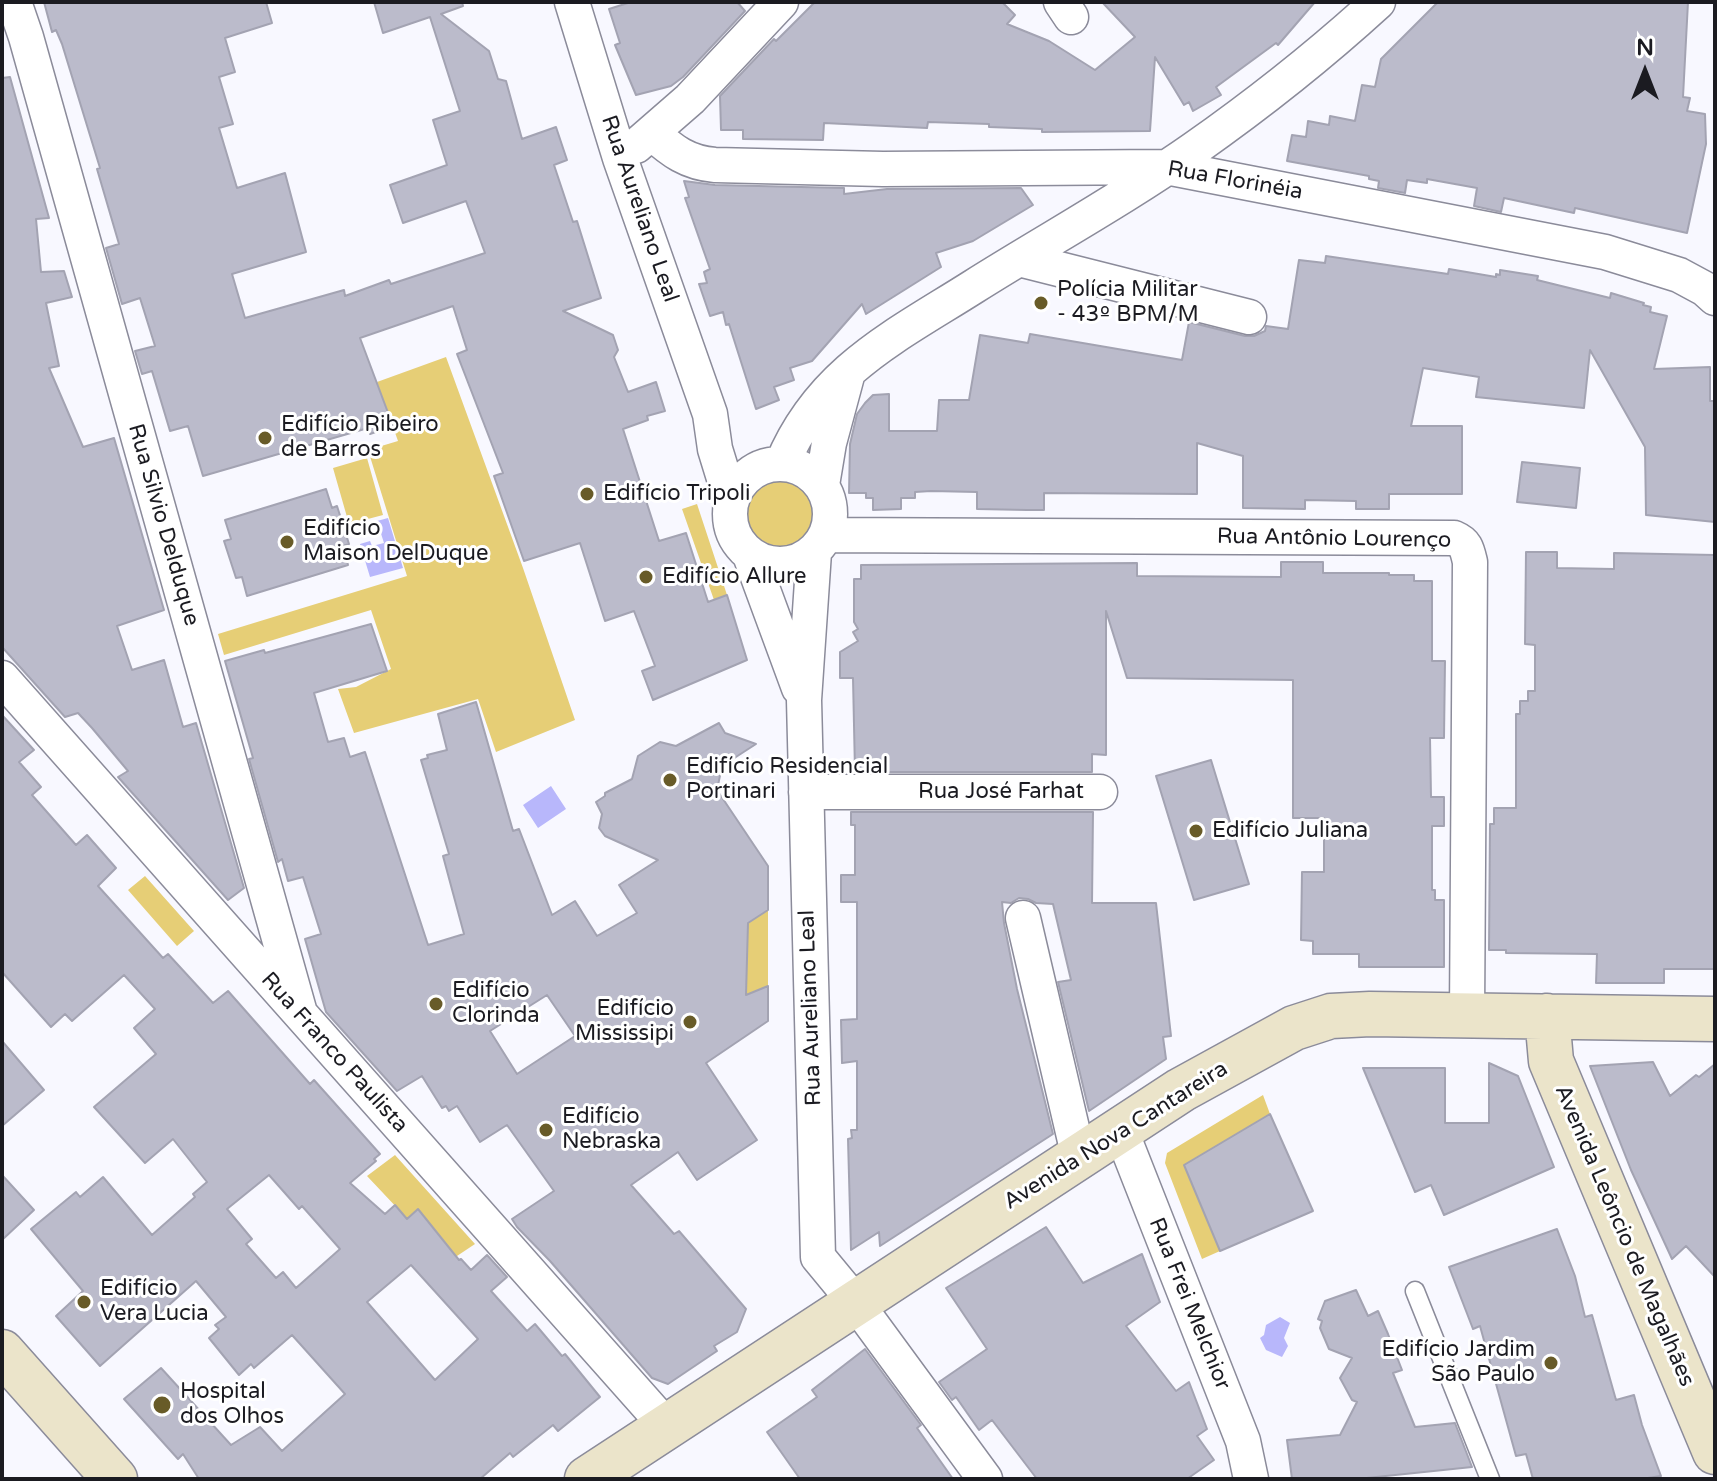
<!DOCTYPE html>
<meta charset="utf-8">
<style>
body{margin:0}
#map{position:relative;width:1717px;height:1481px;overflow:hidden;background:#f8f8ff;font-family:"Varela Round",sans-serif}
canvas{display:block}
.frame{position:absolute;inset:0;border:4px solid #1b1b21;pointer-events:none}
.north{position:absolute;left:1605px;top:32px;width:80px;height:80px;-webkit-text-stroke:6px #fff;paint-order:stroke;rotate:0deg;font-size:22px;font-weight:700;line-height:32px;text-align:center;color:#1b1b21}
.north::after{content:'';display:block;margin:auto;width:28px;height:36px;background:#1b1b21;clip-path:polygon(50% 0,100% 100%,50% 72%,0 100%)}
</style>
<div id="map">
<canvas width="1717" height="1481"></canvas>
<div class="frame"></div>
<div class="north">N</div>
</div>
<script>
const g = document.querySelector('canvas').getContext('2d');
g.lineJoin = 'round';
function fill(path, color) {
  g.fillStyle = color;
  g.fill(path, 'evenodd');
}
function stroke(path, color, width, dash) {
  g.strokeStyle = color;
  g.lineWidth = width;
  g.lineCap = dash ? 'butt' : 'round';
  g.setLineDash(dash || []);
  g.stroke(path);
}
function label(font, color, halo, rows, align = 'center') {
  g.font = font + ' "Varela Round",sans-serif';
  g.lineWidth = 6;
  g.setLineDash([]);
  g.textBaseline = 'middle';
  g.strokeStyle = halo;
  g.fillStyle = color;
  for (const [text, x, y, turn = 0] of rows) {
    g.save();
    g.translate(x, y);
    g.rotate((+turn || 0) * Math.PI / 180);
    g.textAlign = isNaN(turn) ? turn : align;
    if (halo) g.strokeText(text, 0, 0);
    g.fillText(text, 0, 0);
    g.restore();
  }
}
const green = new Path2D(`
 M446 357 523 568 575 720 496 752 478 699 354 733 338 689 356 687 391 669 371 610 224 655 218 634 407 576 368 450 398 441 377 382Z
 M367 458 383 515 349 524 333 468Z
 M741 515a39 39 0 1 1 78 0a39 39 0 1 1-78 0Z
 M697 504 727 595 714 600 682 509Z
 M145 876 194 931 177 946 128 890Z
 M768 910V986L746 995 748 923Z
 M1263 1095 1270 1114 1184 1165 1220 1251 1202 1259 1165 1163 1167 1153Z
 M395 1155 475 1244 448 1262 367 1176Z`);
const water = new Path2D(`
 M388 518 403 568 370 577 360 544 370 541 372 546 384 543 377 521Z
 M551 786 566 809 538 828 523 805Z
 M1280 1317 1290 1323 1284 1338 1288 1346 1282 1357 1266 1350 1260 1338 1264 1335 1266 1325Z`);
const building = new Path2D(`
 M44 2H266L272 23 225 38 235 72 219 77 233 124 219 128 237 188 285 173 306 252 232 274 245 318 344 290 345 296 389 280 391 284 485 253 466 201 403 223 390 185 447 165 433 120 460 111 430 17 383 33 374 2H462L463 6 441 14 489 51 498 79 506 81 522 139 556 127 567 160 554 165 573 222 577 221 601 298 563 311 613 335 618 350 614 357 628 392 656 382 665 411 647 416 648 420 623 429 659 541 686 533 708 602 727 595 747 660 653 700 642 671 655 666 634 611 605 621 580 543 524 561 494 476 503 473 457 354 467 350 453 306 360 338 393 426 370 434 368 428 203 476 188 426 170 431 152 371 142 374 135 351 155 346 140 298 122 304 106 248 119 244 97 169 100 168 62 44 56 30 52 32Z
 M631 2H737L745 11 683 77 671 86 636 95 615 45 620 43 609 9Z
 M815 2H1002L1015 15 1007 24 1049 41 1095 70 1135 37 1102 2H1315L1278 45 1276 43 1216 87 1221 95 1193 111 1189 102 1184 105 1155 57 1150 131 1042 132V129L989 127V124L928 122 927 128 824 123 823 140 743 139V130H721L720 96 774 39 776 41Z
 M1438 2H1688L1683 97 1690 98 1687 111 1705 114 1706 144 1687 233 1575 208 1574 213 1504 198 1501 212 1474 206 1477 188 1427 179V183L1407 180 1405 193 1378 188 1379 181 1369 179V176L1287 161 1292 135 1306 137 1308 121 1329 125 1330 116 1355 121 1362 85 1375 87 1381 59Z
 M10 77 49 218 36 219 41 272 64 271 72 297 46 303 59 366 49 368 83 447 114 438 164 610 117 626 132 670 164 660 183 727 196 723 244 888 228 900 118 777 128 771 92 728 78 713 65 717 2 647V78Z
 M684 181 715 185 844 188V194L887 189 1021 188 1033 205 973 241 936 253 941 267 866 314 862 304 812 361 790 368 794 380 774 387 779 400 756 409 729 324 726 325 723 312 710 316 699 284 707 283 704 272 710 269 685 198 689 197Z
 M1326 256 1448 274 1449 269 1496 277V274L1500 275V270L1538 276 1537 280 1610 298 1611 293 1644 303 1643 305 1651 307 1650 312 1667 316 1654 369 1710 367V401H1715V522L1646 515 1645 447 1590 350 1584 408 1476 397 1479 377 1423 368 1411 426H1462V494H1389V509H1356V501L1305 500V509L1243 508V456L1197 443V494L1044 493V510H1027L977 509V492L931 491 915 492V498H901V509L873 510V498H866V493H849L850 444 857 414 865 403 873 395 889 394V431H937L939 400H969L980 335 1028 343 1030 334 1182 360 1189 322 1245 336H1254L1265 331 1266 326 1288 329 1299 260 1325 263Z
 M1522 462 1580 468 1576 508 1517 502Z
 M326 489 332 508 337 506 349 544 343 546 348 565 247 596 242 577 236 578 224 541 231 539 225 520Z
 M1526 552H1557V568L1614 569V553L1715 555V969H1664V983H1596L1597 954 1506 953V950H1489L1490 824H1494V808H1516V714H1520V701H1528V691H1535V645L1525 644Z
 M1281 562H1323V573H1389V575H1414V581H1432V661H1445L1444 738H1430L1431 797H1444V826H1432V890H1435V900H1444V967H1359V954H1313V941L1301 940 1302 872H1324V818H1293V680L1127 678 1106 611V755L1092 754V772H855L853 678H840V652L858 641 853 632 858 629 854 622V579H861V565L1137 563V576L1281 577Z
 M371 624 387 671 314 693 328 742 344 738 350 757 365 752 428 945 464 934 443 856 449 854 421 760 428 758 427 755 447 750 438 714 476 702 513 831 519 829 552 915 575 901 597 936 637 913 619 885 658 860 605 836 599 828 602 814 596 802 605 796V793L632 779 638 756 660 742 676 746 719 723 725 733 756 744 722 766 717 790 768 866V910L748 923 746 995 768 986V1021L706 1063 757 1140 697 1180 678 1152 631 1185 674 1234 679 1231 746 1309 737 1332 714 1346 717 1351 668 1384 652 1378 550 1261 517 1227 512 1219 554 1191 507 1125 480 1142 457 1106 449 1111 446 1106 442 1108 422 1076 397 1091 326 1012 305 939 321 934 303 877 288 881 282 859 278 862 249 759 253 758 225 661 264 650 265 653ZM547 995 575 1036 517 1074 490 1031Z
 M2 715 34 750 19 762 41 787 32 795 76 845 87 835 116 868 98 886 163 958 168 954 213 1003 228 991 310 1084 314 1080 380 1154 374 1159 376 1161 350 1183 385 1214 395 1205 407 1219 418 1209 459 1260 461 1259 471 1270 487 1255 507 1277 491 1291 527 1331 535 1324 562 1356 565 1354 600 1397 558 1431 553 1425 513 1457 510 1453 480 1479H199L183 1454 178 1459 124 1399 161 1368 231 1445 260 1427 282 1451 345 1394 292 1335 254 1368 251 1364 239 1375 209 1338 219 1329 215 1325 226 1317 196 1281 100 1366 56 1316 83 1291 31 1229 76 1192 80 1197 103 1177 152 1235 195 1197 193 1194 207 1182 173 1139 145 1163 94 1107 156 1054 134 1028 155 1009 124 975 72 1021 65 1014 51 1027 2 972ZM269 1175 299 1209 302 1206 340 1249 296 1288 283 1272 276 1278 246 1244 252 1239 227 1209ZM411 1265 478 1339 435 1380 367 1302Z
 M1211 760 1249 884 1194 900 1156 776Z
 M851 812H1093L1092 903H1156L1171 1036 1163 1037 1166 1059 1089 1111 1058 982 1071 980 1053 904 1036 903 1028 899 1019 898 1011 903 1002 902 1004 923 1017 989 1053 1134 880 1246 879 1232 851 1250 848 1139 852 1138 851 1130H857V1061L842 1063 841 1020 857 1019V902H841V875H855V825H851Z
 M2 1041 44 1090 2 1126Z
 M1653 1062 1670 1096 1696 1075 1699 1077 1715 1064V1277L1686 1246 1672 1259 1631 1170 1590 1066Z
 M1489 1063 1518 1076 1554 1167 1444 1215 1431 1185 1415 1192 1363 1068H1445V1123H1489Z
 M1270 1114 1313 1211 1220 1251 1184 1165Z
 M2 1175 34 1210 2 1240Z
 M1046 1227 1083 1283 1142 1254 1160 1302 1126 1326 1176 1391 1189 1382 1207 1429 1197 1436 1214 1460 1187 1479H1037L992 1420 979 1430 956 1397 952 1400 939 1382 987 1349 946 1288Z
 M1557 1229 1575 1276 1585 1317 1592 1315 1616 1400 1634 1395 1642 1425 1661 1476 1641 1479H1533L1526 1454 1516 1456 1480 1326 1473 1329 1449 1267Z
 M1356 1290 1368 1316 1378 1311 1388 1334 1402 1370 1393 1373 1415 1427 1455 1423 1472 1467 1357 1479H1292L1287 1440 1340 1435 1357 1402 1352 1400 1340 1378 1352 1358 1329 1349 1320 1328 1322 1321 1318 1319 1325 1301Z
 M865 1349 921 1425 917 1428 953 1479H800L767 1432 817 1397 812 1390Z`);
const service = new Path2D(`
 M1415 1291 1490 1479`);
const minor = new Path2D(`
 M14 2 26 37 300 1013
 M572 2 620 158 710 414 715 449 731 501
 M1061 2 1071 17
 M652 133C672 151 688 163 715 165L883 169 1166 167 1605 252 1679 275 1705 289 1715 298
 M636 146 690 99 781 2
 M1019 259 1249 317
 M730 514a50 50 0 1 1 100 0a50 50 0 1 1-100 0Z
 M782 464C820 372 894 337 973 287 1046 241 1123 199 1194 149 1258 104 1320 55 1378 2
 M822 485 829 443 847 376
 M827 535 1454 538C1466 543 1467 549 1470 562L1467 1015
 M814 552 804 700 818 1257 856 1303 985 1479
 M750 555 799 688
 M2 678 667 1427
 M806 792H1100
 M1023 918 1079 1158
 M1121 1131 1243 1441 1251 1479`);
const secondary = new Path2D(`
 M1547 1016 1551 1061 1715 1452
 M2 1352 115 1479
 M587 1479 1181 1090 1294 1028 1331 1016 1370 1014 1715 1019`);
const markers = [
 [1041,303,8,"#685b28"],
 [265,438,8,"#685b28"],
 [587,494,8,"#685b28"],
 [287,542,8,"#685b28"],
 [646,577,8,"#685b28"],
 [670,780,8,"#685b28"],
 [1196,831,8,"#685b28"],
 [436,1004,8,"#685b28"],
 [690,1022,8,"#685b28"],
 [546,1130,8,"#685b28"],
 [84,1302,8,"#685b28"],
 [1551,1363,8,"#685b28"],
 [162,1405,10,"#685b28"]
];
const streetNames = [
 ["Rua Florinéia",1235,181,10],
 ["Rua Aureliano Leal",639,209,71],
 ["Rua Silvio Delduque",163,525,74],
 ["Rua Antônio Lourenço",1334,539,1],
 ["Rua José Farhat",1001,792],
 ["Rua Aureliano Leal",811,1008,-92],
 ["Rua Franco Paulista",334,1053,48],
 ["Avenida Nova Cantareira",1116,1136,-32],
 ["Avenida Leôncio de Magalhães",1624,1236,67],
 ["Rua Frei Melchior",1189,1304,68]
];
const poiNames = [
 ["Polícia Militar",1057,290],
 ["- 43º BPM/M",1057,315],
 ["Edifício Ribeiro",281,425],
 ["de Barros",281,450],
 ["Edifício Tripoli",603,494],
 ["Edifício",303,529],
 ["Maison DelDuque",303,554],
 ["Edifício Allure",662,577],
 ["Edifício Residencial",686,767],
 ["Portinari",686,792],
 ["Edifício Juliana",1212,831],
 ["Edifício",452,991],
 ["Clorinda",452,1016],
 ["Edifício",674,1009,"right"],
 ["Mississipi",674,1034,"right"],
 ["Edifício",562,1117],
 ["Nebraska",562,1142],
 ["Edifício",100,1289],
 ["Vera Lucia",100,1314],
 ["Edifício Jardim",1535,1350,"right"],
 ["São Paulo",1535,1375,"right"],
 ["Hospital",180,1392],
 ["dos Olhos",180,1417]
];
fill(green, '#e6ce76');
fill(water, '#b8b7fb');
fill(building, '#bbbbcb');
stroke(building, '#a3a3b2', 2);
stroke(service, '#8b8b9a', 21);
stroke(minor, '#8b8b9a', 37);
stroke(secondary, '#8b8b9a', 47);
stroke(service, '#fff', 18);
stroke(minor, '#fff', 34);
stroke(secondary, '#ebe4ca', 44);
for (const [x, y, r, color] of markers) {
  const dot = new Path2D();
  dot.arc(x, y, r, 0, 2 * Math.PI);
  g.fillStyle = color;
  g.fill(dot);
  stroke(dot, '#fff', 3);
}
label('22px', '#1b1b21', '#fff', streetNames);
label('22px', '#1b1b21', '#fff', poiNames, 'left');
</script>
